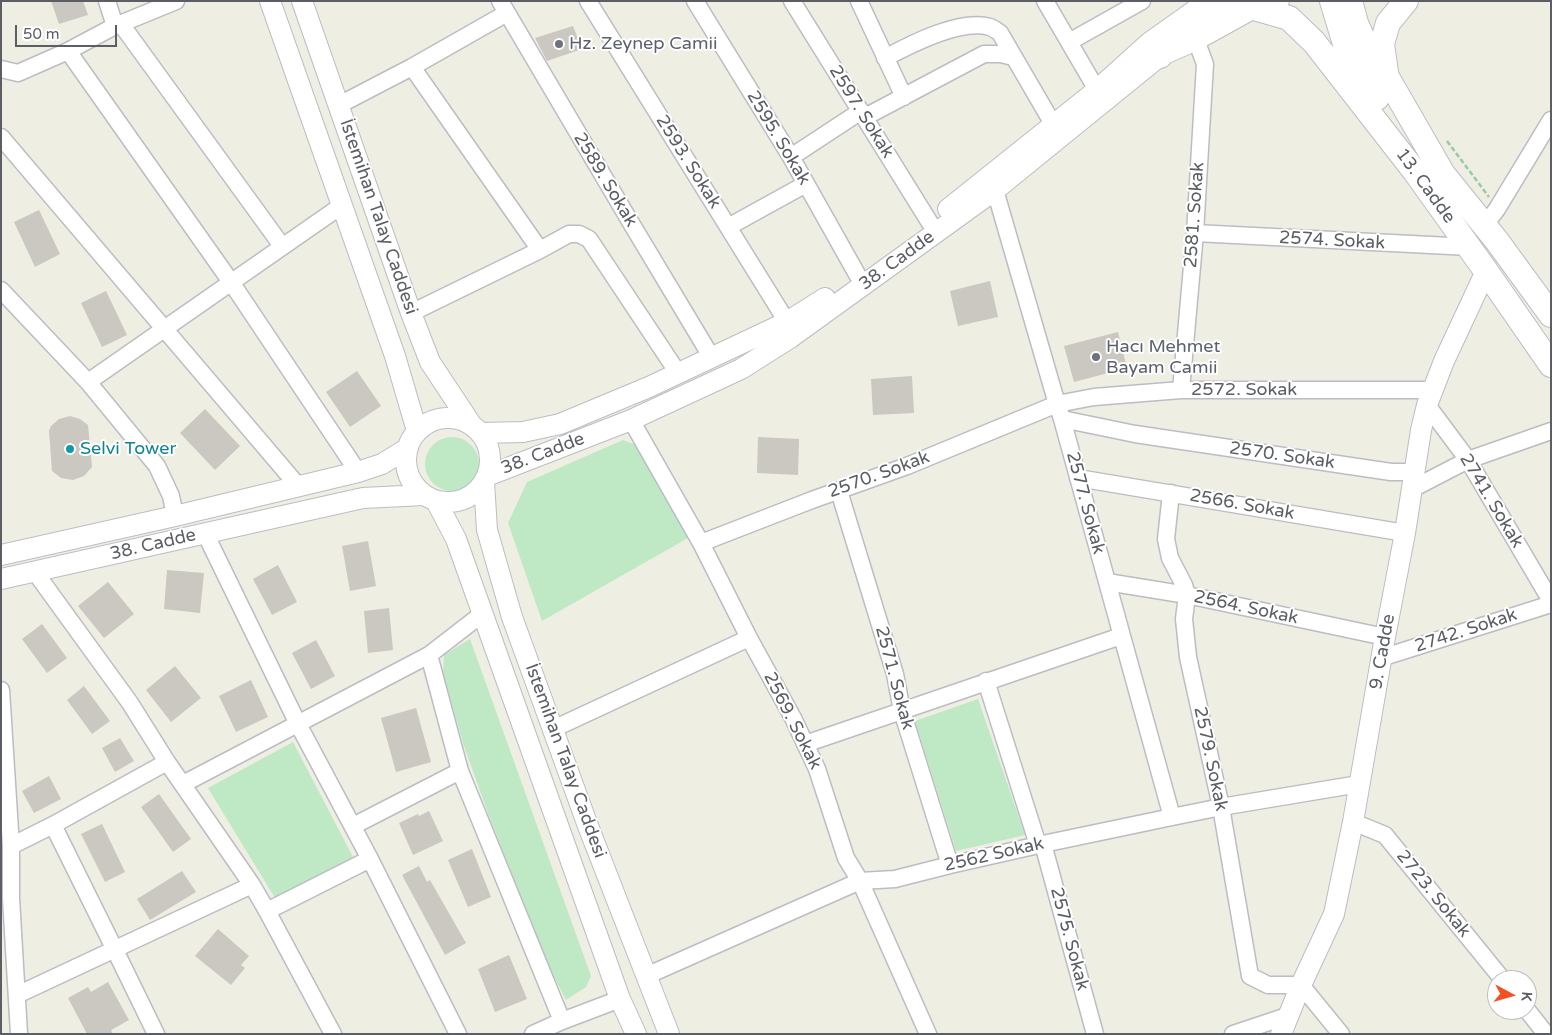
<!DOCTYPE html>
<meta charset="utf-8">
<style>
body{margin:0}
#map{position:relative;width:1552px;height:1035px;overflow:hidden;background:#efeee3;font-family:"Varela Round",sans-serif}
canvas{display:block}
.frame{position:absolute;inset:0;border:2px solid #5b5f65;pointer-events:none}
.north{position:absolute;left:1487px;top:970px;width:50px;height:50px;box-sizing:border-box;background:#fff;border:1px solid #bdbfc1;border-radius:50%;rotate:96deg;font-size:14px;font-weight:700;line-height:20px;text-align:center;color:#5b5f65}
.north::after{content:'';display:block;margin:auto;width:18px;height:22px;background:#f54f24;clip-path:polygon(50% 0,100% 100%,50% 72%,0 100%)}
.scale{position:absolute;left:15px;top:25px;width:102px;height:22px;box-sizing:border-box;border:2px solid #5b5f65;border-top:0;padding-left:6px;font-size:15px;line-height:18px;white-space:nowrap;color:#5b5f65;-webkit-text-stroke:4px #fff;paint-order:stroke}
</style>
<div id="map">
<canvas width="1552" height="1035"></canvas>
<div class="frame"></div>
<div class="north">K</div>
<div class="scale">50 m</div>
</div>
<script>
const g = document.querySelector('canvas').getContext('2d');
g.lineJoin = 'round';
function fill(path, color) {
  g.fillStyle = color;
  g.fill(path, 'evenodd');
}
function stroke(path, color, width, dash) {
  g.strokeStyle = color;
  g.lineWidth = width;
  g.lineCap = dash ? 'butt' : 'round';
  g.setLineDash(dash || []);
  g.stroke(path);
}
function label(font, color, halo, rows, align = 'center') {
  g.font = font + ' "Varela Round",sans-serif';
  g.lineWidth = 4;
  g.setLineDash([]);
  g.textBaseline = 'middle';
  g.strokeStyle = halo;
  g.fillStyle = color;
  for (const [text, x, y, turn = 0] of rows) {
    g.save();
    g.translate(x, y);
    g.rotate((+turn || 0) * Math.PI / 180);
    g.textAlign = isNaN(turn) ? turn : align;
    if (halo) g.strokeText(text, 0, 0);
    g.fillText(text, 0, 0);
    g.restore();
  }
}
const green = new Path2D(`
 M425 464a27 27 0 1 1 54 0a27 27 0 1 1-54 0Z
 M623 440 639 446 688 538 542 621 508 523 527 482Z
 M470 639 591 976 586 987 566 1000 546 961 489 816 464 746 443 673 444 655Z
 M978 699 1025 835 956 851 915 721Z
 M293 742 354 859 275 898 208 788Z`);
const building = new Path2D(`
 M51 1H83L88 15 59 24Z
 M573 26 582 49 547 61 535 38Z
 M39 210 60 254 35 267 14 222Z
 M990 281 998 317 958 326 950 291Z
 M106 291 127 335 102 347 81 303Z
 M1118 332 1127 368 1074 382 1064 346Z
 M357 371 381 406 350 427 326 392Z
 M912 376 914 413 873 415 871 379Z
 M205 409 240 446 215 470 180 433Z
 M70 416 80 419 88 425 92 467 84 476 73 480 61 478 52 471 49 431 51 426 59 419Z
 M758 437 799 439 798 475 757 473Z
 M368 541 376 586 350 591 342 546Z
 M278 565 297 602 272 615 253 579Z
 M167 570 204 573 200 613 164 609Z
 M108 582 134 614 104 638 78 606Z
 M389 608 393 650 368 653 364 611Z
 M42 624 67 658 47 673 22 639Z
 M316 640 335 676 311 689 292 653Z
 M175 666 201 698 171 722 146 690Z
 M251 680 268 717 236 732 219 696Z
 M84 686 110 721 92 734 67 700Z
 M416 708 431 762 396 772 381 718Z
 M120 738 134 761 115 772 102 748Z
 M49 776 61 799 34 813 22 791Z
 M159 794 191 839 173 852 141 807Z
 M429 811 443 841 413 855 399 823 418 814 419 816Z
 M102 824 125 872 105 882 81 834Z
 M472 849 491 897 468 907 448 860Z
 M419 866 427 882 430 880 466 943 445 955 402 875Z
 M182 871 196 892 150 920 137 899Z
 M218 929 249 956 241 965 245 968 231 985 195 956Z
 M509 955 527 999 495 1012 478 969Z
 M108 982 129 1020 111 1030 113 1034H87L68 998 88 987 91 992Z`);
const path = new Path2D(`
 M1447 141 1489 197`);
const minor = new Path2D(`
 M107 1 115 26
 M500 1 631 223 712 358
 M588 1 787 322
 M695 1 791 157 858 276
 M792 1 930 223
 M859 1 904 97
 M1045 1 1097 90
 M121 24 282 246
 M1069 42 1142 1
 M68 51 231 282 358 472
 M885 58C911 44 961 18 990 27 993 28 997 31 1000 33L1053 124
 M412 67 540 250
 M1 69 18 73 68 51 115 26 176 1
 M339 105 412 67 507 13
 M865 117 984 54H1001L1013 57
 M1 137 299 487
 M791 157 861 111
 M995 190 1057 404 1062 419 1172 817
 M1485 225 1497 209 1551 120
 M728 227 806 184
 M1195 233 1470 247
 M1 290 88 382 157 466 171 496 175 516
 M411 313 540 250 569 234H579L589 239 678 373
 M88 382 341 206
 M1181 390 1195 233 1205 64 1196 40
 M1427 405 1468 460 1551 601
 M1062 419 1135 434 1391 472H1413
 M631 420 701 543 749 638 793 718 817 769 846 858 860 881 928 1034
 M1078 478 1405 533
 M1412 489 1468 460 1551 431
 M839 491 895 674 902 711 950 865
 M1171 493 1166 539 1170 558 1184 585 1187 595 1184 619 1188 657 1221 807 1250 976 1268 985H1301L1341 1034
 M205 533 298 724 370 859 458 1034
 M701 543 812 500 907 466 1057 404 1094 397 1181 390H1432
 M35 572 130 703 167 762 252 885 267 911 333 1034
 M1107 582 1187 595 1385 637
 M429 655 460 771 562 1021
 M1381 658 1551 604
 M986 681 1038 845
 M1 690 11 846V898L19 1034
 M553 729 749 638
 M805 744 1121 636
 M183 784 429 655 482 614
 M1353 822 1385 835 1503 980
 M53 825 115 950 156 1034
 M353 826 460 771
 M1043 844 1095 1034
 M11 846 53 825 167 762
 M267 911 370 859
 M646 976 860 881 895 879 950 865 1043 844 1172 817 1221 807 1359 784
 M17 995 252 885
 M1527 1010 1546 1034
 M533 1034 562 1021 620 999
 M1233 1034 1287 1016`);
const tertiary = new Path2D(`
 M270 1 395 356 417 431
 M302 1 411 313 430 362 471 424
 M948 209 1097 90 1149 43 1208 1
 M406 460a42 42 0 1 1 84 0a42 42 0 1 1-84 0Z
 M481 433 523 432 560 424 649 387 787 322 825 298
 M487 476 631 420 741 369 790 338 995 190 1160 56 1196 40 1254 8 1279 1
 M484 482 487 530 512 617 588 826 669 1034
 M436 501 456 539 620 999 636 1034
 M1 555 175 516 358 472 382 464 408 448
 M1 579 363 498 424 495
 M1281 1034 1301 985 1334 914 1353 822 1385 637 1405 533 1421 430 1427 405 1444 361 1486 271`);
const secondary = new Path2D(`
 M1332 1 1345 44 1363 78 1377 98
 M1350 1 1356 23 1367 48 1387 77 1443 174 1497 241 1551 315
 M1254 8 1289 18 1314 42 1416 173 1486 271 1551 365
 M1160 56 1179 35 1212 14 1241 1
 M1386 72 1382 44 1388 23 1406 1`);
const markers = [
 [559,44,5,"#6b7280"],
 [1096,357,5,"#6b7280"],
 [70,449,5,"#0f9aa8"]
];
const worshipNames = [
 ["Hz. Zeynep Camii",569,44],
 ["Hacı Mehmet",1106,347],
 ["Bayam Camii",1106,368]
];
const streetNames = [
 ["2597. Sokak",861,112,58],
 ["2595. Sokak",778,138,59],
 ["2593. Sokak",688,162,58],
 ["2589. Sokak",605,180,59],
 ["13. Cadde",1425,186,54],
 ["2581. Sokak",1195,215,-86],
 ["İstemihan Talay Caddesi",378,217,71],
 ["2574. Sokak",1332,241,3],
 ["38. Cadde",897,261,-36],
 ["2572. Sokak",1244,390],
 ["38. Cadde",543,454,-21],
 ["2570. Sokak",1282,456,8],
 ["2570. Sokak",879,475,-20],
 ["2741. Sokak",1491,501,59],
 ["2577. Sokak",1085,503,75],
 ["2566. Sokak",1242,505,10],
 ["38. Cadde",153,545,-13],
 ["2564. Sokak",1246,608,12],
 ["2742. Sokak",1466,631,-18],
 ["9. Cadde",1383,652,-80],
 ["2571. Sokak",894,678,75],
 ["2569. Sokak",792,721,63],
 ["2579. Sokak",1210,759,78],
 ["İstemihan Talay Caddesi",565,761,70],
 ["2562 Sokak",994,855,-13],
 ["2723. Sokak",1433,894,51],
 ["2575. Sokak",1069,939,75]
];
const cultureNames = [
 ["Selvi Tower",80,449]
];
fill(green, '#bee9c4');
fill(building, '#cac8c0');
stroke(minor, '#bbbdc3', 19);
stroke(tertiary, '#bbbdc3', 22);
stroke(secondary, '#bcbec6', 26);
stroke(path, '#96caac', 2.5, [5, 2.5]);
stroke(minor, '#fff', 16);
stroke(tertiary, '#fff', 20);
stroke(secondary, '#fff', 24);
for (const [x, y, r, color] of markers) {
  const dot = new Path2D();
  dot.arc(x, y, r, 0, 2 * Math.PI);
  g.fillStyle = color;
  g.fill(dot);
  stroke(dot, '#fff', 2);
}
label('18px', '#5b616d', '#fff', worshipNames, 'left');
label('18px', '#5b5f65', '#fff', streetNames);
label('18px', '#0d838f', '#fff', cultureNames, 'left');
</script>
